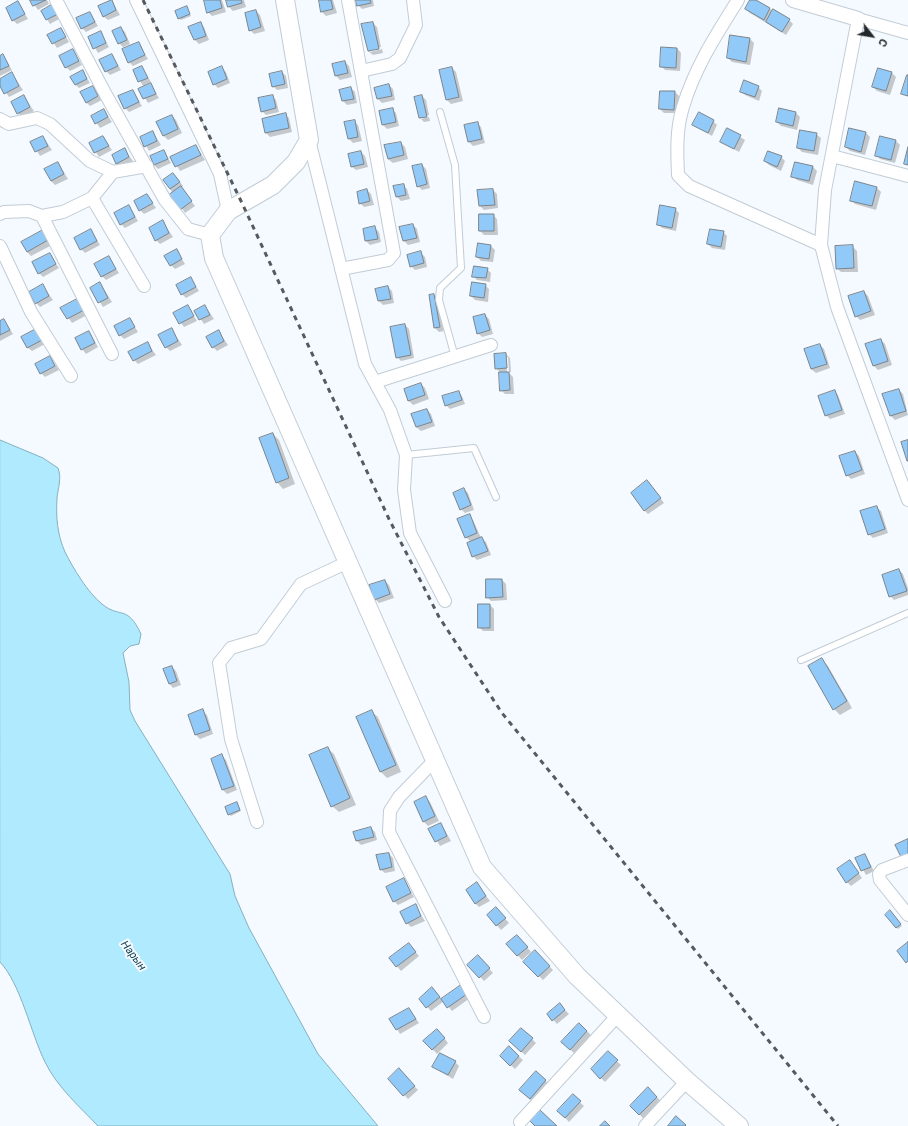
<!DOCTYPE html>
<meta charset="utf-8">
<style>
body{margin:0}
#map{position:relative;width:908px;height:1126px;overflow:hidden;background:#f4faff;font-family:Roboto,sans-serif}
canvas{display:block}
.north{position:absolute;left:852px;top:16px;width:40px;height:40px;-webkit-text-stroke:3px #f4faff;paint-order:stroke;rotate:121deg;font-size:11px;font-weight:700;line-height:16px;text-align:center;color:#23272a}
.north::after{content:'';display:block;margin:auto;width:14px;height:18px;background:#23272a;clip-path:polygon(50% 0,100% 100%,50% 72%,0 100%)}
</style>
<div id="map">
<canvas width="908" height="1126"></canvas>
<div class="north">С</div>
</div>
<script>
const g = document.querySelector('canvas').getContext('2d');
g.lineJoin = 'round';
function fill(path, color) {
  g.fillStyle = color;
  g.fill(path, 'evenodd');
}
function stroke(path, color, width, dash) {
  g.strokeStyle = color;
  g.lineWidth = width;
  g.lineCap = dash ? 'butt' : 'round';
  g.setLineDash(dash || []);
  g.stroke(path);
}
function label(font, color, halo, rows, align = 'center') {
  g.font = font + ' Roboto,sans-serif';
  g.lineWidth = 4;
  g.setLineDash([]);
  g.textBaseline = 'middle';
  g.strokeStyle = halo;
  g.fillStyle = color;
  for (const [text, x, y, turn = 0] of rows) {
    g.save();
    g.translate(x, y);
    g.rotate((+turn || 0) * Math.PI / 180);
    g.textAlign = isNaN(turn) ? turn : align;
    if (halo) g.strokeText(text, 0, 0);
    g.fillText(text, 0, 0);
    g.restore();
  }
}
const water = new Path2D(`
 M0 440 43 458 58 468C62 478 58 488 57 498 56 517 57 534 65 552 73 568 88 593 102 604 120 619 127 604 141 634L139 644 130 646 123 653 129 682 130 710 135 721 230 874 235 896 249 928 318 1054 378 1126H98C80 1107 57 1087 45 1062 31 1034 21 984 0 962Z`);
const shadow = new Path2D(`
 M31 0H47L49 4 38 10Z
 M205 0H222L226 12 212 16 208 12Z
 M227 0H244L246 7 233 11 229 7Z
 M320 0H333L337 13 326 16 322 12Z
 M357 0H373L374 6 362 9 358 5Z
 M751 0H754L789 20 793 24 786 35 750 13 746 9Z
 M112 1 120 15 108 20 103 16Z
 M18 2 28 19 17 24 13 20Z
 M52 6 61 18 50 24 42 11Z
 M187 7 191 16 181 20 179 18Z
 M256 11 260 15 265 31 254 34 250 30Z
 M90 13 98 26 86 32 82 28Z
 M200 23 204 27 209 40 199 44 195 40 190 27Z
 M373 23 377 27 381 47 370 50V52L382 49 383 53 373 55 368 51Z
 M121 28 125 32 130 44 123 47 119 43Z
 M61 29 69 42 57 48 49 36Z
 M101 33 109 47 98 53 89 38Z
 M731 36 750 39 754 43 750 65 732 62 728 58Z
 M138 43 148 59 133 66 129 62Z
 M662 48H677L681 53 680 71 665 70 661 66Z
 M73 50 82 65 70 71 66 67Z
 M3 55 12 70 0 76V57Z
 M112 55 121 70 110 75 106 71Z
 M345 62 349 66 352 77 340 80 336 76Z
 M142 67 151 82 143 86 134 71Z
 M222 68 226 72 230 83 218 88 214 84Z
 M452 68 456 72 463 101 451 104 447 100 440 71Z
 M83 72 90 83 79 88 75 84Z
 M282 72 286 76 288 88 277 90 273 86Z
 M892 73 896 77 890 95 877 91 873 87Z
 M12 74 23 90 9 97 0 84V80Z
 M151 85 159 98 148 103 140 90Z
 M389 85 393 89 395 100 382 103 378 99 375 88Z
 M93 87 102 100 90 106 86 102Z
 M758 87 762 91 759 101 745 95 741 91Z
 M351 88 355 92 357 103 347 105 343 101 341 90Z
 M133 91 142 106 129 112 125 108Z
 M675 92 679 96 678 113H664L660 109Z
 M272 96 276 100 279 112 266 115 262 111Z
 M422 96 426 100 429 115 421 117V119L429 117 430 121 424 122 420 118 415 98Z
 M24 97 34 111 22 117 18 113Z
 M392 109 396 113 399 126 387 129 383 125 380 112Z
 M780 109 796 113 800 117 797 130 781 126 777 122Z
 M104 110 112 122 100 128 92 116Z
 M285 114 289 118 292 132 270 137 266 133 263 119Z
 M172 116 176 120 182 133 168 140 164 136 158 122Z
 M354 121 358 125 362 141 353 143 349 139 345 123Z
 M713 121 717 125 712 136 694 125Z
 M477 123 481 127 485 143 473 146 469 142Z
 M727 129 745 140 739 152 721 142Z
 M153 132 161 145 149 151 141 137Z
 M866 133 870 137 865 155 850 151 846 147Z
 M816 134 821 138 818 155 802 152 798 148Z
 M43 137 52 150 40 156 32 143Z
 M103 137 112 150 99 157 90 143Z
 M896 141 900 145 895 163 880 159 876 155Z
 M401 143 405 147 408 159 393 163 388 159Z
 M196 146 205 160 180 171 172 157Z
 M124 149 133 161 121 167 117 163Z
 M164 151 171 163 158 169 154 165Z
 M361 152 365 156 368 167 356 170 351 166Z
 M781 157 785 161 781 171 769 165 765 161Z
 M58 163 68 179 55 185 51 181Z
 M796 163 813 167 817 171 813 185 797 180 793 176Z
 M422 165 426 169 430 188 422 190 418 186Z
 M177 178 183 186 181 188 195 206 185 213 170 189Z
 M403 185 407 189 410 199 401 201 397 197 394 187Z
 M877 188 881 192 876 210 855 204 851 200Z
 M367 190 371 194 374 205 364 207 360 203Z
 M493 190 497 194 498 208 484 210 480 206 478 191Z
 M147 195 156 208 144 214 140 210Z
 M129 206 138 221 125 228 121 224Z
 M675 209 679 213 676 231 662 228 658 224Z
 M493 215 497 219 498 235H484L480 231Z
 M162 221 173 237 160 244 156 240Z
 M413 225 417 229 420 242 408 245 404 241Z
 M375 228 379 232 381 242 370 245 366 241 364 230Z
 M91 230 100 245 85 253 81 249Z
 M723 232 727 236 725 250 712 248 708 244Z
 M47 235 52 245 31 256 27 252Z
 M491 246 495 250 493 262 481 261 477 257Z
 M853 247 857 251 858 272H841L837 268Z
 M176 250 185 264 175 269 171 265Z
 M421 253 425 257 427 267 415 270 411 266Z
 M49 254 59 268 43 277 39 273Z
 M109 258 119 273 106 280 102 276Z
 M487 269 491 273 490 282 477 280 473 276Z
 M191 279 199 291 186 298 182 294Z
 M100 283 112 302 103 307 91 288Z
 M485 285 489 289 488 302 475 300 471 296Z
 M43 286 53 300 40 307 36 303Z
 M388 287 392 291 394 303 383 305 379 301 376 290Z
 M864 292 868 296 875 315 860 320 856 316Z
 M434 295 438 299 444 331 439 332 435 328 430 296Z
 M79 299 89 314 72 323 62 308Z
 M205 306 214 319 204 324 196 312Z
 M188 307 197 321 184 327 175 314Z
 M485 315 489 319 493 334 482 337 478 333Z
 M130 319 138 332 124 339 120 335Z
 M4 320 13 334 0 341V322Z
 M405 325 409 329 414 358 401 361 397 357Z
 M171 329 182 345 170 351 166 347Z
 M36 330 45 344 32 351 27 347Z
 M89 332 98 347 86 354 82 349Z
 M219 332 228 345 217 351 213 347Z
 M881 340 885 344 892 365 878 370 874 366Z
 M147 343 156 355 138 364 134 360Z
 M820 345 824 349 830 368 816 373 811 369Z
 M506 354 510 358 511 372H509L508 357H506L507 373H509L513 377 514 394H505L501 390 500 372 496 368Z
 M50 357 59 370 45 377 41 373Z
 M421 384 425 388 429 399 413 405 409 401 405 390Z
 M899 390 903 394 908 415 895 420 891 416Z
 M834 391 838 395 845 414 830 419 826 415Z
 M458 392 462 396 465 404 450 409 446 405Z
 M427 410 431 414 435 426 421 431 416 427 412 415Z
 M273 434 279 440 295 484 283 489 277 482Z
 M855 452 859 456 865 474 851 479 847 475Z
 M651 486 664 503 648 514 644 510Z
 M464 489 468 493 474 510 465 513 461 509Z
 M876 507 881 511 888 533 873 538 869 534Z
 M469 516 473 520 481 538 486 542 491 555 477 560 473 556 471 542 466 537Z
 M899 570 903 574 908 588V595L894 600 890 596Z
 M487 580H502L506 584 507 600 491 601 487 597Z
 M385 581 389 585 394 598 379 603 375 599Z
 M479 605H490L494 609V631H483L479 627Z
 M821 659 828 666 852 708 840 715 834 709Z
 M172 667 176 671 181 685 173 688 169 683Z
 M202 711 207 715 213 734 200 739 196 735 189 716Z
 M371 711 378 717 401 772 387 778 381 772 357 717Z
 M327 748 334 754 356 805 339 812 332 806Z
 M222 756 226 760 237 790 227 794 223 790 212 759Z
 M426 798 430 802 439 821 428 826 424 822 415 803Z
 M237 803 241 811 231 816 229 814Z
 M441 824 451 841 440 846 430 829Z
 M371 828 375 832 377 840 361 845 357 841 354 832Z
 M389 854 393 858 395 871 385 873 380 869Z
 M865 855 874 871 866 875 857 859Z
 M850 861 862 878 851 886 847 882Z
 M403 879 414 897 398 905 394 901Z
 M477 884 490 901 479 907 475 903Z
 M415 906 425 921 411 927 407 923Z
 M500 913 509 923 501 930 488 915Z
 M892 913 902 926 898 929 886 915Z
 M521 940 531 952 522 960 508 944Z
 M409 944 419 956 401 971 391 959Z
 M535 952 553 970 543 980 525 962Z
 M478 956 493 973 484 981 469 965Z
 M461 987 470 998 452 1011 444 1001 431 1011 420 999 436 993 442 999Z
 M409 1009 419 1023 400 1034 391 1019Z
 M564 1009 569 1014 557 1024 548 1014Z
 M579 1024 591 1035 575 1054 566 1046Z
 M441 1034 448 1043 437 1054 425 1041Z
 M532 1039 536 1043 525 1055 514 1045Z
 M509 1048 523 1060 515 1069 505 1060Z
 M608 1053 621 1065 605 1082 592 1069Z
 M455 1062 459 1066 453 1079 433 1067Z
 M536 1072 550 1085 534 1103 524 1094Z
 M403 1074 418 1090 408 1099 389 1079Z
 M648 1089 661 1101 644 1119 631 1106Z
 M573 1096 584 1106 569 1122 559 1111Z`);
const building = new Path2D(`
 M30 0H46L33 6Z
 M112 0 116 10 103 17 98 6Z
 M204 0H220L222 8 207 13Z
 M226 0H241L242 3 228 7Z
 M319 0H331L333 9 321 12Z
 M356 0H370L371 3 357 6Z
 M750 0H756L770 8 764 20 745 9Z
 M18 1 25 14 12 21 6 8Z
 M53 4 58 14 46 20 41 11Z
 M187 6 190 14 178 19 175 11Z
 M773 9 790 19 782 32 766 22Z
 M256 10 261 27 249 31 245 13Z
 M90 12 95 22 81 29 76 18Z
 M201 22 206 36 194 40 188 27Z
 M373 22 379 49 368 51 361 24Z
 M121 27 127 40 118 44 112 31Z
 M61 28 66 37 52 44 47 35Z
 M101 31 106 43 93 49 88 37Z
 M730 35 750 38 746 62 727 58Z
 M139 42 145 55 128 63 122 49Z
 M661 47 677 48 676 68 660 67Z
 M73 49 79 61 65 68 59 56Z
 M3 54 9 66 0 70V56Z
 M112 54 118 66 105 72 99 60Z
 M345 61 348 73 335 76 332 64Z
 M142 66 148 78 138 82 133 70Z
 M222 66 227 79 213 85 208 72Z
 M452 67 459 97 446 100 439 70Z
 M878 68 892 72 886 91 872 87Z
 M83 70 87 79 75 85 70 77Z
 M282 71 285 84 272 87 269 74Z
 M12 72 19 86 4 94 0 86V79Z
 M907 75H908V96L901 94Z
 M744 80 759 86 755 97 740 92Z
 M151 83 156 94 143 99 138 89Z
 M389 84 392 96 377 99 374 88Z
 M93 86 98 96 86 103 80 92Z
 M351 87 354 99 342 101 339 90Z
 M133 90 139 102 124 109 118 96Z
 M660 91H675L674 110 659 109Z
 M24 95 30 107 17 114 11 102Z
 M273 95 276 108 261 112 258 98Z
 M422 95 427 117 419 118 414 97Z
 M393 108 396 122 382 125 379 111Z
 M779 108 796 112 793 126 776 122Z
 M104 109 108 117 95 124 91 116Z
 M699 112 714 120 708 133 692 125Z
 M286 113 289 128 265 133 262 119Z
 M172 115 178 129 163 136 156 122Z
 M355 120 358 137 348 139 344 122Z
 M478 122 482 139 468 142 464 125Z
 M727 128 741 135 734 149 720 142Z
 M849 128 866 132 861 152 845 147Z
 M800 130 817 133 814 151 797 148Z
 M153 131 157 141 144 147 140 137Z
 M43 136 48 146 35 152 30 142Z
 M103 136 109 146 94 153 89 143Z
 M880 136 896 140 891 160 875 156Z
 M401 142 404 155 388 159 384 145Z
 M196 145 201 155 175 167 170 157Z
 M908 147V165L904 164Z
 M125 148 129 157 116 164 112 155Z
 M164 150 168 159 154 165 150 156Z
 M361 151 364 164 351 167 348 154Z
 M768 151 782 156 777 167 764 161Z
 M58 162 64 174 51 181 44 169Z
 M795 162 813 166 809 181 791 177Z
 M422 164 427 184 417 187 412 166Z
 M173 173 180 182 170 189 163 180Z
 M855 181 877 187 872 206 850 201Z
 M404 184 406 195 396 197 393 186Z
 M181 186 192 201 180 210 169 195Z
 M367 189 370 201 359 204 357 192Z
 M493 189 495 205 479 206 477 190Z
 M147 194 153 203 139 211 134 201Z
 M129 205 135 217 120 225 114 213Z
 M660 205 676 208 672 228 657 225Z
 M479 214H494V231H479Z
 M163 220 169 233 155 241 149 228Z
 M413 224 417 238 403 241 399 227Z
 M375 226 378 239 365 241 363 229Z
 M91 229 97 241 80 250 74 238Z
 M710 229 724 231 721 247 707 244Z
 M43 230 48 240 27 252 21 242Z
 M478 243 491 245 489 259 476 257Z
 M853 245 854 268 836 269 835 246Z
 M177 249 182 259 170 266 164 256Z
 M421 251 424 263 410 267 407 255Z
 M50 253 56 264 38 274 32 262Z
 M109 256 116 269 101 277 94 264Z
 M474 266 488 268 486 278 472 277Z
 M191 277 196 287 181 295 176 285Z
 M100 282 108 298 98 303 90 288Z
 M472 282 486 284 484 298 470 296Z
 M43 284 49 296 35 304 29 292Z
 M388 286 391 299 378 301 375 289Z
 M864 291 871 311 855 317 848 296Z
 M434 294 440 327 434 328 429 295Z
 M79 298 86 309 67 319 60 308Z
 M188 305 194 316 179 324 173 313Z
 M205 305 210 315 199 320 194 311Z
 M485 314 490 330 477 334 473 317Z
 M130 318 135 327 119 336 114 326Z
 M4 319 10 330 0 335V321Z
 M405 324 411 355 396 358 390 327Z
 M172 328 178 341 165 348 158 335Z
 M36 329 42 340 27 348 21 337Z
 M219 330 224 341 212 348 206 337Z
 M89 331 95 343 81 350 75 338Z
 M881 339 888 361 873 366 865 344Z
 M148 342 152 351 133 361 128 352Z
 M820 344 827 364 811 369 804 349Z
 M506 353 507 368 495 369 494 354Z
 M50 356 55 366 40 374 35 364Z
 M499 372H509L510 390 500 391Z
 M421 383 425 395 408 401 404 389Z
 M899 389 906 411 890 416 882 394Z
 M835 390 842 410 825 416 818 396Z
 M459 391 462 400 445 406 442 396Z
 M427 409 432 422 416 427 411 414Z
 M273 433 289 478 276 483 259 438Z
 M908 440V461H907L901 442Z
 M855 451 862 470 846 476 839 456Z
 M647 480 661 498 644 511 631 493Z
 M464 488 471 505 460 510 453 493Z
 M877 506 885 529 868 535 860 511Z
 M470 514 477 533 465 538 457 519Z
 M482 537 488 551 472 557 467 543Z
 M899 569 907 591 889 597 882 575Z
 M486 579H502L503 597 486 598Z
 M385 580 390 594 374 600 369 585Z
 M478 604H490V628H478Z
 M822 658 847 701 833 710 808 666Z
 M172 666 177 681 169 684 163 669Z
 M203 709 210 730 195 735 188 715Z
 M372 710 396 765 380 772 356 717Z
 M328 747 350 798 331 807 309 755Z
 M222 754 234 786 222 790 211 759Z
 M426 796 435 816 423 822 414 802Z
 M237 802 240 810 228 815 225 807Z
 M441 823 447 836 435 842 428 829Z
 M371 827 374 837 356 841 353 832Z
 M908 839V854L901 857 895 845Z
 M389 853 392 867 380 870 376 855Z
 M865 854 871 867 861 871 855 858Z
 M850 860 859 873 846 883 837 869Z
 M404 878 411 893 393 902 386 887Z
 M477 882 486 896 475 904 466 890Z
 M416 904 421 916 406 924 400 912Z
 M496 907 506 918 496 926 487 915Z
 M890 910 901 924 896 928 885 915Z
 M517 935 528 947 517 956 506 944Z
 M908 942V961L906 963 897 951Z
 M409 943 416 952 396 967 389 958Z
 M535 950 550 966 538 977 523 962Z
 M478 955 490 968 479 978 467 965Z
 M461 985 467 994 447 1008 441 999Z
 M432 987 440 997 426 1008 419 999Z
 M560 1003 565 1010 552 1021 547 1014Z
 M409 1008 416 1019 396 1030 389 1019Z
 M579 1023 587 1031 570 1050 561 1042Z
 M521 1028 533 1038 521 1052 509 1041Z
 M437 1029 445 1038 432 1050 423 1041Z
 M509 1046 519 1056 510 1066 500 1056Z
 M608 1051 618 1060 600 1079 591 1069Z
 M440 1053 456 1061 448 1075 432 1067Z
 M399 1068 415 1086 403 1096 388 1079Z
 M536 1071 546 1080 530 1099 519 1090Z
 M648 1087 657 1097 639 1115 630 1106Z
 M573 1094 581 1101 565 1118 557 1111Z
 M540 1110 557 1126H535L530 1121Z
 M676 1116 686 1125 685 1126H668Z
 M605 1121 610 1126H600Z`);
const service = new Path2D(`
 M440 112 455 165 461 268 440 288 439 300 455 357
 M406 455 474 448 496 497
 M801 660 908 613`);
const minor = new Path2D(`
 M56 0 106 95 165 200 188 229 210 235
 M136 0 220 174 228 211
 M738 0C716 35 695 67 683 107 676 129 677 152 678 175L689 186 821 245
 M908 33 858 19 825 190 821 245 837 307 908 500
 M361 71 392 64 400 58 416 25 413 0
 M0 119 9 124 37 118 50 124 90 161 113 172 147 166
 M309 140 365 364 390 410 406 455 404 490 410 533 445 601
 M832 156 908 176
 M92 198 144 286
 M0 214 4 212 29 211 42 216 63 212 92 198 113 172
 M42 216 112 354
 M0 246 31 312 71 376
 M341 269 388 260 394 253 348 0
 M375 382 491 345
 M435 760 399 797 390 811 389 832 484 1017
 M257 822 231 739 219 663 231 648 261 639 301 584 348 562
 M908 860 882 870 879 874 880 880 908 915
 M520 1122 619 1014
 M645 1126 687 1081`);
const tertiary = new Path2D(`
 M793 0 858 19`);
const primary = new Path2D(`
 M285 0 309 140 296 162 273 185 228 211 210 235 214 258 482 867 577 976 687 1081 739 1126`);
const rail = new Path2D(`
 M143 0 242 203 389 519 439 617 502 713 838 1126`);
const waterNames = [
 ["Нарын",133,956,53]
];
fill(water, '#afeafe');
stroke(water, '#85b0be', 1);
fill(shadow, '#0003');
fill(building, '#91caf8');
stroke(building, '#7b848c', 1);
stroke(service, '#c2ccd5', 8);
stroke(minor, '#c2ccd5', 14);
stroke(tertiary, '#c2ccd5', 16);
stroke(primary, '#c2ccd5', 20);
stroke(service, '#fff', 6);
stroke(minor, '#fff', 12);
stroke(tertiary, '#fff', 14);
stroke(primary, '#fff', 18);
stroke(rail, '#565a5e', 3, [5, 5]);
label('italic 11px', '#0d3e4d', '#f4faff', waterNames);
</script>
